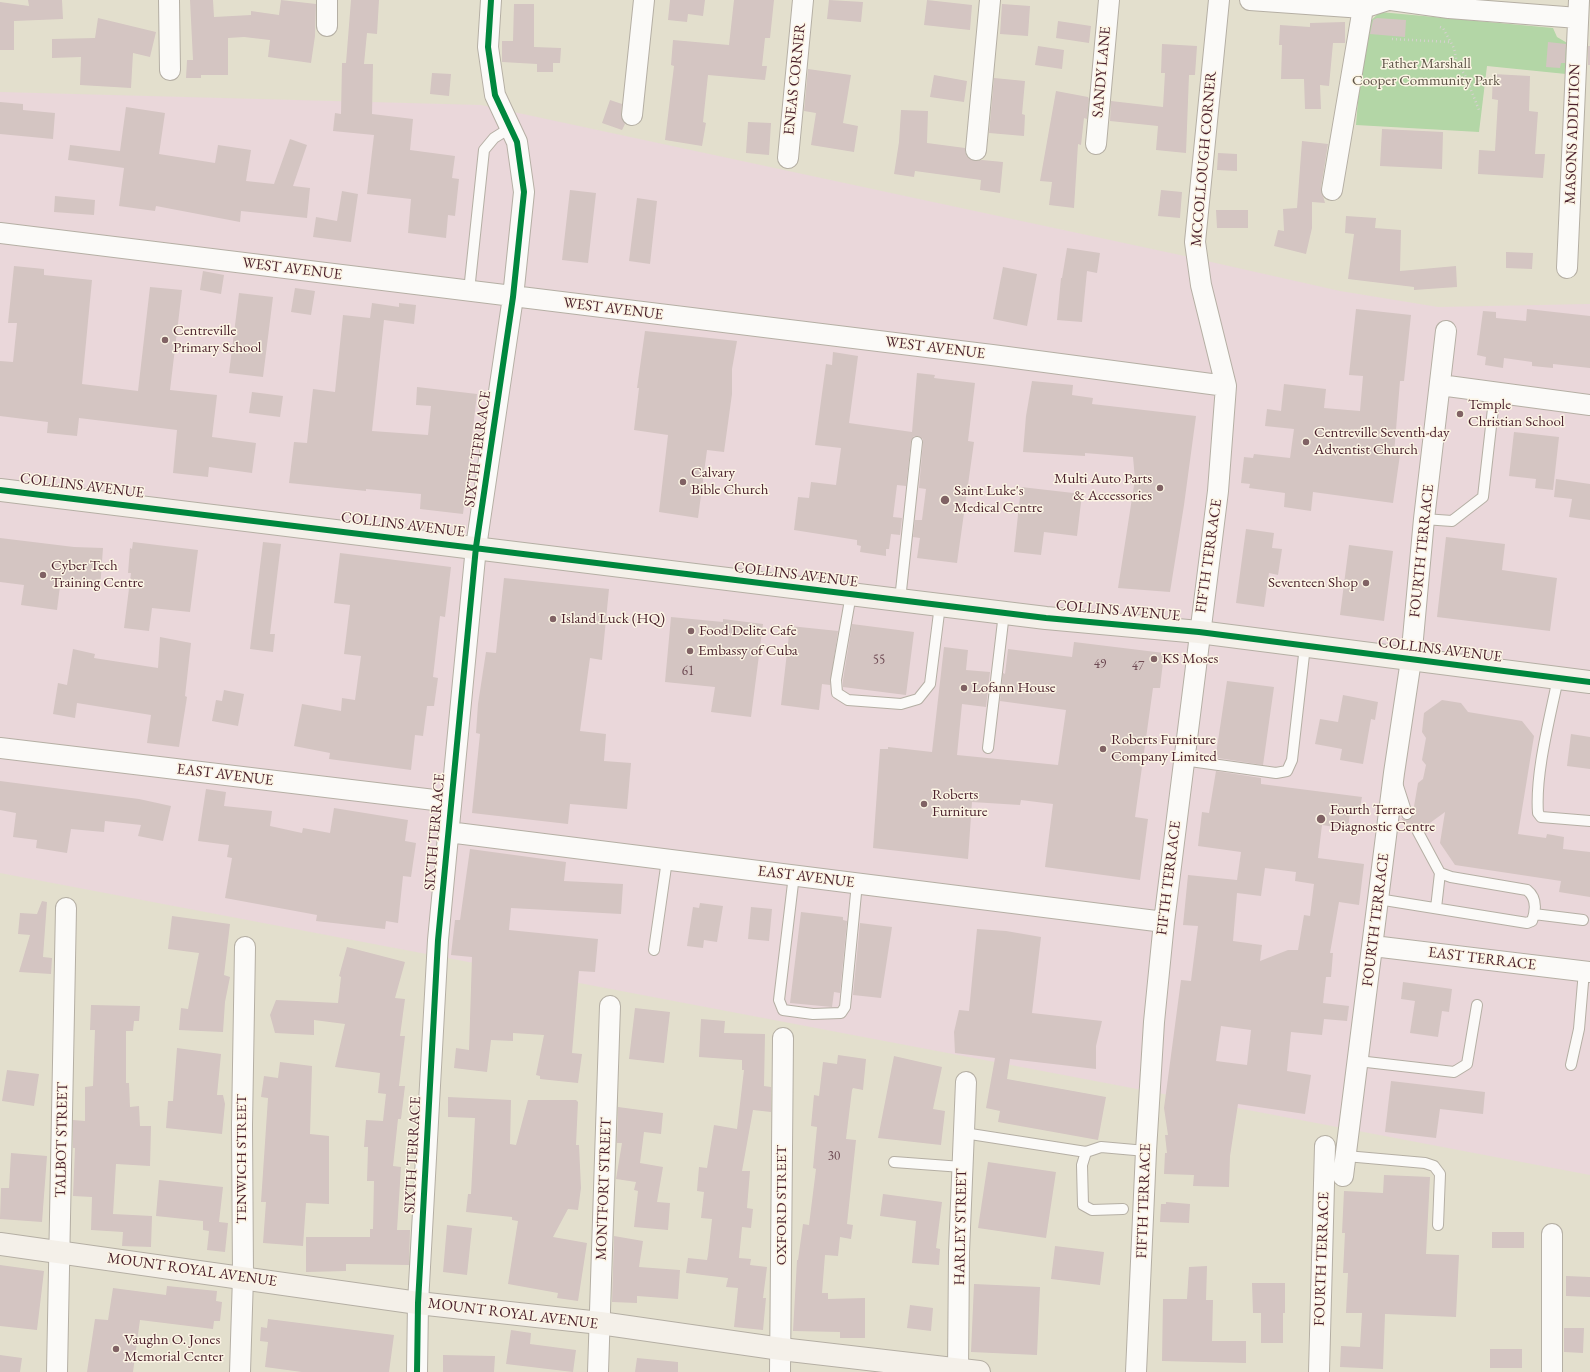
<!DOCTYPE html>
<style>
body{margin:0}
canvas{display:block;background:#e3dfcd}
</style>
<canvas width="1590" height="1372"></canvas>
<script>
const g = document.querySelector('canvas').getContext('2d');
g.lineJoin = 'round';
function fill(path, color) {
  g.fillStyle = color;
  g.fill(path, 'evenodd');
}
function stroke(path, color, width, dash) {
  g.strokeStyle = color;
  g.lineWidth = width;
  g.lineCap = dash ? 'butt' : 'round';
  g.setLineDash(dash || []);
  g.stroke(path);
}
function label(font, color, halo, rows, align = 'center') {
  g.font = font + ' "EB Garamond",serif';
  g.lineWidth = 3;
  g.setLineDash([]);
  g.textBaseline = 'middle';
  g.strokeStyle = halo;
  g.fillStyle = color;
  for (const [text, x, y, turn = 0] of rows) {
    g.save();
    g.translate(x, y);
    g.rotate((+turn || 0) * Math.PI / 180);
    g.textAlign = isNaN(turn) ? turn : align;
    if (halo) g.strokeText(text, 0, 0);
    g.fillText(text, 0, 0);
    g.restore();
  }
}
const built = new Path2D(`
 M0 92 481 105 1180 255 1340 291 1438 307 1590 304V1175L0 873Z`);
const green = new Path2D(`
 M1380 12 1553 28 1557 37 1569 44 1566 74 1487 66 1479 132 1356 125 1364 27Z`);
const building = new Path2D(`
 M28 0H62L63 19 14 21V50H0V2L29 6Z
 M190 0H213L214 17 251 15V11L279 15 281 0 316 4 315 36 311 63 268 57 270 40 244 37 228 38V75H201V78H186L187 60H193Z
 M351 0H379L377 34 367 33 364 64H373L372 114 413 119 410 150 455 156 452 178 459 179 455 216 448 215 446 238 408 233 411 199 367 194 374 135 333 131 335 113 341 114 342 63H346Z
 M670 0H705L703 16 688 14 687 22 668 20Z
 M734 0H774L770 38H765L762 66H767L765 80 708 75 703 122 706 123 702 146 665 140 674 66 671 65 673 40 729 45Z
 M829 0 863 2 861 22 827 19Z
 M927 0 972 5 970 30 924 25Z
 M514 4H534V47L561 48 560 63H553V72H537V64L502 62V41H513Z
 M1002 4 1030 6 1028 36 1000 34Z
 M98 18 156 32 150 57 133 53 131 88 80 85 81 57 52 58V39L95 38Z
 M1377 18 1406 20 1405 37 1370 34 1373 20Z
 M1058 21 1091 26 1089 43 1056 38Z
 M1345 22V43H1333L1329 86 1320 85 1321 109H1305L1304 79H1281L1282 45H1279L1280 25 1310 27V23Z
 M1548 42 1566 44 1565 63H1561L1560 68 1546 67Z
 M1162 44 1197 46 1195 75H1189L1186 153 1156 150 1158 126 1110 121 1111 101 1163 107 1165 73H1161Z
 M1038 46 1064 50 1062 69 1035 65Z
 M1588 46H1590V65H1588Z
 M808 69 851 75 843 123 858 126 854 152 811 145 816 113 804 111Z
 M432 73 451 74 449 96 430 94Z
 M1493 74 1530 76 1529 111 1538 112 1535 154H1545L1543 178 1478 174 1479 150 1495 151 1498 100 1492 99Z
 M934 75 967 81 964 102 930 97Z
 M994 78 1025 81 1022 114 1025 115 1024 136 989 133Z
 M1056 91 1088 97 1089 99 1087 119 1084 118 1081 145 1078 144 1074 208 1049 205 1052 182 1040 181Z
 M610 100 622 104 621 114 625 124 622 130 602 123Z
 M0 102 23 104V110L55 113 53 139 0 134Z
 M126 107 165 113 159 154 215 163 218 145 251 150 246 181 274 184 290 139 307 145 293 186 310 188 307 218 241 211 240 222 156 206 155 211 119 206 124 168 68 160 70 145 120 151Z
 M901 110 928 111 927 143 965 148 966 155 975 161 982 160 1003 162 1000 193 980 190 981 180 915 171 914 177 894 174 899 142Z
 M748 122 771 123 769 155 746 153Z
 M1382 129 1443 132 1442 169 1380 166Z
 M1302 141 1328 144 1321 188 1325 203 1312 202V228L1306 254 1274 246 1278 230 1284 231 1283 209 1297 208Z
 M1218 153 1237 154V171L1217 170Z
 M570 190 596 193 588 263 562 260Z
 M1161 190 1182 192 1180 218 1158 216Z
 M342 191 358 194 351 242 313 237 316 217 337 221Z
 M55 196 95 200 94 215 54 212Z
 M637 198 657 201 650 264 629 261Z
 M1216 210H1248V228H1217Z
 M1346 216 1376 218 1375 228 1401 230 1400 271 1456 266 1457 287 1414 290V287L1348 279 1354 234 1345 233Z
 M1067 248 1100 253 1097 273 1087 271 1082 322 1057 320 1061 278H1062Z
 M1506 252 1533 253 1532 269 1506 268Z
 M14 266 44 269V275L92 280 82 384 138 391 150 287 182 290 170 390 217 395 212 437 256 443 252 473 209 467 208 477 173 473 177 430 79 418 77 436 47 433 48 422 0 416V361L13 362 17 323H8Z
 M1003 267 1037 274 1027 326 993 319Z
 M203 271 224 275 221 294 200 290Z
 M295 288 315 291 311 315 291 312Z
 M239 293 273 297 263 377 229 373Z
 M372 303 399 307V303L416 305 414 324 384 320 372 431 428 435 431 406 416 405 417 387 477 394 463 514 420 509 421 494 366 489V491L289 483 294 442 307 443 313 389 335 392 343 315 370 318Z
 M1356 309 1411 315 1404 381H1400L1394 454 1400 455 1393 503 1313 492 1311 511 1284 507 1285 493 1249 488 1250 484 1241 483 1244 457 1253 458 1254 454 1290 458 1294 429 1265 426 1267 409 1281 411 1284 384 1326 389 1324 408 1360 411 1363 376 1349 375Z
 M1527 309 1590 316V368L1553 364V368L1532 366V362L1504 358 1503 368 1485 365 1486 357 1477 355 1483 311 1496 312V318L1526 321Z
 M645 331 737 341 732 369V394L724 452 707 450 698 518 659 512 668 435 634 430 639 388H637Z
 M833 352 858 356 849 423 912 432 917 373 935 375 934 378 975 383 968 441 974 442 957 563 917 558 920 538 913 537 915 520H922L926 489 919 488 923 443V439L918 436H914L911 441 906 486 897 485 893 517 902 518 900 535 891 534 889 549H886V556L860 552 861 546 857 545V540L794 530 798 497 809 498 811 482 836 485 841 448 815 445 826 364 832 365Z
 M1032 381 1073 385 1072 395 1093 398 1092 404 1196 416 1184 505 1170 592 1118 588 1135 479 1133 457 1085 453V456L1023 452 1026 416Z
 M252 392 283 396 280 417 249 413Z
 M1514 432 1559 437 1553 490 1535 488 1536 479 1509 476Z
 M1556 479 1590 484V520L1569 517 1572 499 1554 497Z
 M1021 487 1082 494 1077 536 1044 532 1041 555 1014 552Z
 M1246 529 1274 533 1272 548 1282 549 1278 575 1269 573 1264 607 1236 603Z
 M1446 537 1505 544 1502 570 1557 578 1550 631 1437 617Z
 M0 538 74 547 103 548 100 589 60 586 57 610 21 605 24 585 0 582Z
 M133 542 198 550 190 612 152 608 149 631 124 628 131 573H128L130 548 132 549Z
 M263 542 281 544 270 634H275L273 652 250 649Z
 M1349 545 1393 551 1384 621 1340 615Z
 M340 553 451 567 445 617 440 616 433 677 438 678 434 706H427L423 736 415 735 411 770 329 759 330 753 294 746 302 704 341 711 342 698 355 700 361 656 344 654 350 605 334 603Z
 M504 578 609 589 602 660 590 658 580 731 606 734 604 761 631 763 627 809 570 804 568 824 472 813 480 734 476 733 478 704 486 652 496 653Z
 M671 617 723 622V619L763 624 751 717 711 712 715 687 665 682Z
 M852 624 914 632 906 695 843 687V680Z
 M790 626 838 631 830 685 822 684 819 710 781 705Z
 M160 637 191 643 185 696 187 697 179 747 147 743 151 715 77 703 75 718 53 714 58 683 67 685 73 649 95 654 94 658 158 668Z
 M1074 642 1164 653 1160 688H1153L1135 817 1148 819 1140 880 1045 867 1053 804 1021 800 1020 805 972 802 968 859 873 848 880 749H888V747L932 752 944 647 968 650 966 670 990 672 986 707 962 704 957 755 1058 765 1066 710 1000 701 1003 673 1005 674 1008 649 1072 657Z
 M1227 681 1274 687 1263 765 1218 758V755L1216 754Z
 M224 690 244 694 238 726 212 721 216 700 222 701Z
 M1343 695 1378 702 1375 720 1371 719 1363 764 1340 760 1342 749 1315 744 1320 719 1338 722Z
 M1442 700 1461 703 1468 712 1522 721 1534 736 1518 834 1546 838 1547 834 1564 837 1563 849 1590 852V897L1559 892 1561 881 1455 865 1440 843 1445 812 1423 828 1419 826H1415L1412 833 1401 818 1406 820 1412 818 1418 783 1423 779 1426 765 1422 760 1426 738 1422 732 1424 713Z
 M1571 734 1590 737V769L1567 766Z
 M1216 771 1261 778V784L1362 797 1359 813 1350 812 1348 829 1322 825 1318 858 1364 864 1359 905 1339 902 1330 953H1333L1331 977H1326L1323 1003 1349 1006 1347 1021 1324 1019 1322 1035 1291 1032 1287 1071 1311 1075 1305 1114 1238 1104 1230 1156 1229 1187 1193 1186 1194 1175 1164 1174 1165 1153H1167L1165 1135H1168L1164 1108 1181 980 1191 981 1198 926 1183 925 1188 875 1237 880 1241 852 1198 846 1202 812 1209 813ZM1265 868 1296 872 1295 881 1314 884 1310 916 1304 915 1298 950H1288L1260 961 1262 945 1233 941 1237 893 1261 896ZM1221 1026 1251 1030 1247 1065 1216 1061Z
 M0 781 139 799 171 806 163 841 138 836 141 825 105 821 104 832 71 829 67 853 36 848 37 840 13 837 16 813 0 810Z
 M206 789 226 792 224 806 272 811 270 826 302 833 303 828 330 833 334 808 408 820 405 841 416 843 411 877 403 876 398 923 386 921 385 929 316 921 317 915 225 898 232 858 227 857 229 845 198 841Z
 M470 849 566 862 564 881 623 884 621 914 511 908 509 930 598 939 595 972 579 971 572 1053 582 1054 578 1083 540 1079V1076L536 1075 544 1035 513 1033V1041L491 1040 487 1072 454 1068 456 1048 469 1050 472 957 451 955 455 920H460Z
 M42 901 47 902 43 957 52 958 51 974 19 972 30 935 18 934 20 913 37 914Z
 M700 903 723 906 717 942 704 940 703 948 687 946 693 907 699 908Z
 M751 907 772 909 769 941 748 939Z
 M801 912 843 917V920L847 921 840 993 834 992 832 1007 790 1003Z
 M172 916 230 924 224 975 230 977 225 1002 223 1032 179 1030 181 1008 188 1009 199 953 168 949Z
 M860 923 892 927 881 998 853 995Z
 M977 929 1006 931 1041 937 1032 1013 1102 1021 1096 1046V1069L1010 1059 1007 1079 1106 1097 1098 1140 998 1122 1000 1111 986 1108 995 1058 955 1053 954 1032 959 1010 969 1011Z
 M347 947 405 962 395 998 405 999 400 1036H405L399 1086H405L401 1119H398L393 1166 401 1167 397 1230H410L409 1265 346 1264V1271L306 1272V1237H370V1229H373L374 1181H367L368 1147H364L366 1120 383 1121 386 1094 378 1093 380 1073 335 1067 345 1024 314 1020V1035L275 1033 270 1015 276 1000 338 1003 341 977 339 976Z
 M1403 982 1452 989 1449 1012 1442 1011 1438 1037 1410 1033 1415 1001 1401 999Z
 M91 1005 140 1006 139 1021H134L133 1031H126V1083H129L130 1107 139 1106 140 1126H151L150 1166 116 1164 113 1214 152 1216 151 1247 122 1246 123 1232 91 1230 92 1197 73 1196 75 1148H73V1120L85 1121V1087L93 1086 95 1030H90Z
 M635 1008 670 1012 664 1063 629 1059Z
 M701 1019 725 1021 724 1033 765 1034 764 1086 771 1087V1112L753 1110 742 1171H750L747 1208 753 1209 751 1228 742 1227 739 1258 751 1259 750 1265 767 1267 763 1298H766L763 1330 734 1327 738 1288 726 1287 728 1278 686 1273 688 1258 707 1260 708 1255 712 1219 701 1218 704 1192 697 1191 699 1167 707 1168 714 1125 737 1129 744 1070H742V1060L699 1057Z
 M177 1048 221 1054 217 1095H223L225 1104 222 1134 166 1128 168 1101H173Z
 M838 1055 866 1059 863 1090 853 1088 852 1090 846 1139 856 1140 847 1224 853 1225 851 1239 840 1237 838 1256 825 1255 822 1293H828V1299L865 1298V1338H840V1332L793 1331 797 1260H798L803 1224 809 1225 816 1169 813 1168 817 1127 811 1126 814 1095 819 1096 823 1062 837 1064Z
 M894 1056 942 1067 933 1109 945 1111 941 1145 878 1138Z
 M280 1062 312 1066 310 1134 329 1136V1204L306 1203 303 1246 263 1243 266 1202H261L268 1098 261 1097 264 1076 278 1078Z
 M7 1070 39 1074 34 1106 2 1101Z
 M1391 1081 1485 1092 1483 1114 1440 1109 1436 1138 1385 1132Z
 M448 1097 511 1100 510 1144 516 1145 528 1100H576L578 1102 576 1145H579L581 1188 578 1210 568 1209 553 1237 587 1243 578 1301 557 1298 558 1293 508 1284 518 1221 512 1220V1217L466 1212 468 1194H471L475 1118 448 1117Z
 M618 1107 663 1113 661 1134 644 1132 640 1163 663 1167 657 1202 670 1203 668 1230 634 1227 638 1191 634 1190 636 1182 616 1179 622 1143H617Z
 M11 1153 47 1156 42 1222 0 1219 1 1188H9Z
 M988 1162 1056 1172 1046 1238 978 1228Z
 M1384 1175 1430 1177 1426 1254 1459 1255 1456 1317 1385 1314 1383 1369 1340 1367 1341 1346 1360 1347 1362 1313H1346L1348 1273H1343L1345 1233H1342L1344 1191 1383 1193Z
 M159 1180 223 1187 219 1222 228 1223 225 1252 207 1250 209 1231 203 1230V1221L156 1216Z
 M883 1194 942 1202 936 1248 940 1249 939 1265 912 1263 916 1221 880 1216Z
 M1166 1202 1190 1204 1189 1223 1160 1222 1161 1204H1166Z
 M447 1225 472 1228 467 1275 443 1272Z
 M1492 1232H1524V1248H1492Z
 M614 1236 643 1241 639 1267 680 1270 678 1299 637 1296V1303L612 1302Z
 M1055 1246 1104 1252 1100 1285 1051 1279Z
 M0 1265 44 1271 37 1330 0 1326Z
 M1207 1266 1206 1300H1213L1212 1341H1246V1363L1162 1361 1163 1299H1187L1189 1267Z
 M1566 1276 1590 1277V1297L1566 1296Z
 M1252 1283H1285V1313H1283V1343H1261V1313H1253Z
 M974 1284 1040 1287 1037 1355 971 1352Z
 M167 1286 217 1291 216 1301 222 1302 220 1321H214L213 1329 140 1320 133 1372H87L95 1319 108 1320 113 1288 166 1295Z
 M910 1305 933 1308 931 1331 907 1328Z
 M268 1319 394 1335 389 1372H302L265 1367 268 1342 260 1341 261 1327 267 1328Z
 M1564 1328H1584L1583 1353 1564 1352Z
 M511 1330 531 1333 530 1344 576 1350 573 1372 506 1364Z
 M1490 1349H1522V1368H1490Z
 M0 1355 22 1358 20 1372H0Z
 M443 1355 495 1356 494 1372H443Z
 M637 1358 678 1362V1372H635Z`);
const path = new Path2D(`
 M1440 27 1443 28 1454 48 1457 63 1465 75 1479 110
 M1392 39 1450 42`);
const lane = new Path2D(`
 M469 291 484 150 494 138 510 128
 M1424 519 1452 521 1483 497 1495 391
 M851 594 836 680 837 693 848 700 901 704 918 699 930 684 940 605
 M900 600 917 442
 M1558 678C1550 718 1535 773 1538 813L1541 817 1590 821
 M988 748 1004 613
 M1183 760 1276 773 1287 771 1292 760 1305 646
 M1397 783 1407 814
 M794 875 779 1000 783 1010 813 1014 841 1013 845 1007 857 883
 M1378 899 1527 923 1532 921C1536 910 1537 898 1527 890L1451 877 1440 873 1418 832
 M1436 908 1440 873
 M1534 914 1583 920
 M654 950 667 860
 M1358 1061 1454 1072 1467 1064 1477 1005
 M1571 1065 1579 1029 1584 971
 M964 1133 1086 1152
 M1346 1156 1425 1163 1434 1166 1440 1174 1438 1225
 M894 1162 962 1167
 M1123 1209 1092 1210 1083 1205 1082 1165 1086 1152 1101 1147 1146 1151`);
const street = new Path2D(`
 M169 0 170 70
 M1250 0 1363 8 1388 0
 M1391 0 1449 8 1578 18
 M327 26V0
 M632 115 644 0
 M1096 144 1109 0
 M976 150 990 0
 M788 158 803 0
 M1332 190 1363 8
 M0 233 992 355 1226 386
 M1567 268 1579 0
 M1440 385 1590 405
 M0 748 451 802
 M448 832 1164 922
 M1373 946 1590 972
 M1343 1176 1394 773 1411 660 1424 519 1446 331
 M57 1372 66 908
 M240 1372 243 1277 242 1125 245 947
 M417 1372 418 1303 438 940 476 547 513 297 524 192 517 142 495 95 488 47 491 0
 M598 1372 610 1006
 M780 1372 783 1038
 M958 1372 959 1252 966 1082
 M1136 1372 1146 1151 1154 1022 1164 922 1218 491 1226 386 1201 285 1195 242 1219 0
 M1319 1372 1325 1146
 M1552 1372V1234`);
const secondary = new Path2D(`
 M0 490 1046 618 1199 632 1590 682
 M0 1244 418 1303 600 1323 781 1349 979 1372`);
const cycleway = new Path2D(`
 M0 490 1046 618 1199 632 1590 682
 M417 1372 418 1303 438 940 476 547 513 297 524 192 517 142 495 95 488 47 491 0`);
const markers = [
 [165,340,4,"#806264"],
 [1460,414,4,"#806264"],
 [1306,442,4,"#806264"],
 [683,482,4,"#806264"],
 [1160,488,4,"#806264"],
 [945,500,5,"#806264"],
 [43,575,4,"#806264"],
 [1366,583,4,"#806264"],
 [553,619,4,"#806264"],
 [691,631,4,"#806264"],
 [690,651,4,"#806264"],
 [1154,659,4,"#806264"],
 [964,688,4,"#806264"],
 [1103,749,4,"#806264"],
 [924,804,4,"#806264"],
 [1321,819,5,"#806264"],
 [116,1349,4,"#806264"]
];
const numberNames = [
 ["55",879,660],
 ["49",1100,664],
 ["47",1138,666],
 ["61",688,671],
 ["30",834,1156]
];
const parkNames = [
 ["Father Marshall",1426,64],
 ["Cooper Community Park",1426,81]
];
const streetNames = [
 ["SANDY LANE",1102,72,-85],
 ["ENEAS CORNER",795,79,-84],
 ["MASONS ADDITION",1573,134,-88],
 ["MCCOLLOUGH CORNER",1204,159,-85],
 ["WEST AVENUE",292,269,7],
 ["WEST AVENUE",613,309,7],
 ["WEST AVENUE",935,348,7],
 ["SIXTH TERRACE",478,449,-82],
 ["COLLINS AVENUE",82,486,7],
 ["COLLINS AVENUE",403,525,7],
 ["FOURTH TERRACE",1422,551,-84],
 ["FIFTH TERRACE",1209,556,-82],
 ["COLLINS AVENUE",796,575,7],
 ["COLLINS AVENUE",1118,611,5],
 ["COLLINS AVENUE",1440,650,7],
 ["EAST AVENUE",225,775,7],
 ["SIXTH TERRACE",435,832,-85],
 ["EAST AVENUE",806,877,7],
 ["FIFTH TERRACE",1169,878,-83],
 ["FOURTH TERRACE",1376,920,-83],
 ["EAST TERRACE",1482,959,7],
 ["TALBOT STREET",62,1140,-89],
 ["SIXTH TERRACE",413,1155,-87],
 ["TENWICH STREET",242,1159,-90],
 ["MONTFORT STREET",604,1189,-88],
 ["FIFTH TERRACE",1144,1201,-88],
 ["OXFORD STREET",782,1205,-90],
 ["HARLEY STREET",961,1227,-89],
 ["FOURTH TERRACE",1322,1259,-88],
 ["MOUNT ROYAL AVENUE",192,1270,8],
 ["MOUNT ROYAL AVENUE",513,1314,7]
];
const poiNames = [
 ["Centreville",173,331],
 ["Primary School",173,348],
 ["Temple",1468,405],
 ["Christian School",1468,422],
 ["Centreville Seventh-day",1314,433],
 ["Adventist Church",1314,450],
 ["Calvary",691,473],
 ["Bible Church",691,490],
 ["Multi Auto Parts",1152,479,"right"],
 ["& Accessories",1152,496,"right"],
 ["Saint Luke's",954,491],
 ["Medical Centre",954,508],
 ["Cyber Tech",51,566],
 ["Training Centre",51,583],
 ["Seventeen Shop",1358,583,"right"],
 ["Island Luck (HQ)",561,619],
 ["Food Delite Cafe",699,631],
 ["Embassy of Cuba",698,651],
 ["KS Moses",1162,659],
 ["Lofann House",972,688],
 ["Roberts Furniture",1111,740],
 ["Company Limited",1111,757],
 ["Roberts",932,795],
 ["Furniture",932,812],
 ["Fourth Terrace",1330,810],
 ["Diagnostic Centre",1330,827],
 ["Vaughn O. Jones",124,1340],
 ["Memorial Center",124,1357]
];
fill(built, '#ead7da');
fill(green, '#b3d6a6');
fill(building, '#d4c5c2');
stroke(lane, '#b5afa4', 12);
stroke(street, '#b5afa4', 22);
stroke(secondary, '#b5afa4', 24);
stroke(path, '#d5d1ce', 2.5, [1, 3]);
stroke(lane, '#fbfaf8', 10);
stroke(street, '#fbfaf8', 20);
stroke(secondary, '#f4f0e9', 22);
stroke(cycleway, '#00873e', 6);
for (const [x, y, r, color] of markers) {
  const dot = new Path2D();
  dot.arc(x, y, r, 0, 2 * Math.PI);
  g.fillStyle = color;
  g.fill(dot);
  stroke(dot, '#fcf5e5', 1.5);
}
label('13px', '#6c4851', null, numberNames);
label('15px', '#5e5447', '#fcf5e5', parkNames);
label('15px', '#4a1f2b', '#fcf5e5', streetNames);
label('15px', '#4a1f2b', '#fcf5e5', poiNames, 'left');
</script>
